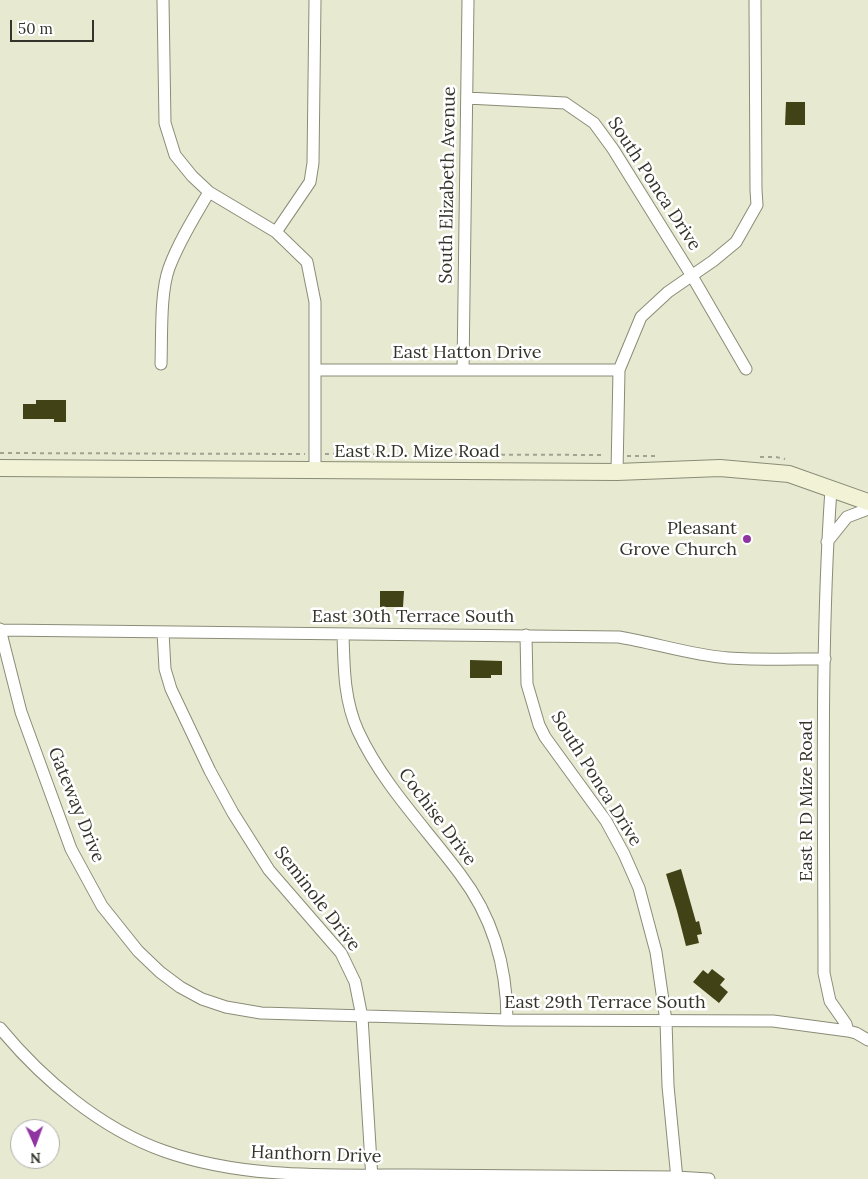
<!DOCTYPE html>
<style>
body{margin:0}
#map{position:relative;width:868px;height:1179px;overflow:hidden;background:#e7e9d1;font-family:Lora,serif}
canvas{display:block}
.north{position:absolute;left:10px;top:1119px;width:50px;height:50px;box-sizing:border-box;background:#fff;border:1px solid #aeaeaa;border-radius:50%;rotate:178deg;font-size:14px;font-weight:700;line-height:20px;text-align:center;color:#34342b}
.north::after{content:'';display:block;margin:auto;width:18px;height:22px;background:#8f34a0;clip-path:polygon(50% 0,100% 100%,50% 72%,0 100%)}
.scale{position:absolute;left:10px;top:20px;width:84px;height:22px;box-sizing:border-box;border:2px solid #34342b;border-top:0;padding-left:6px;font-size:15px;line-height:18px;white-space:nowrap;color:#34342b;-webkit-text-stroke:4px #fff;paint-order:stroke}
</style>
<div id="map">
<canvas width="868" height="1179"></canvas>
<div class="north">N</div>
<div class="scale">50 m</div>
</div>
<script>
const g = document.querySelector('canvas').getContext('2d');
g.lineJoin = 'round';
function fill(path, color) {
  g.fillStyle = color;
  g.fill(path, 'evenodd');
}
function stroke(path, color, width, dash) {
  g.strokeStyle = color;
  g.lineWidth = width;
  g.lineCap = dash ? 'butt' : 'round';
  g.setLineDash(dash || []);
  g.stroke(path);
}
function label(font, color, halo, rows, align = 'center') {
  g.font = font + ' Lora,serif';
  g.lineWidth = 5;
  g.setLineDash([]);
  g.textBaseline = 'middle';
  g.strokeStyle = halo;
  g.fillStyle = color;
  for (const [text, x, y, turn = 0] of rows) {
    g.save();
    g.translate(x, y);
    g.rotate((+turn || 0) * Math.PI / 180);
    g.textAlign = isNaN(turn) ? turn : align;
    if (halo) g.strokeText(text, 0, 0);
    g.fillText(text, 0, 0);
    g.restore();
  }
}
const building = new Path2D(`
 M786 102H805V125H785Z
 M36 400H66V422H54V419H23V404H36Z
 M380 591H404L403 607H380Z
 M470 660 502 661V675H491V678H470Z
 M681 869 696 922 699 921 702 934 697 935 699 943 686 946 677 911 666 874Z
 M712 969 725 979 720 985 728 992 719 1003 693 982 703 970 708 974Z`);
const path = new Path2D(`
 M0 453 305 454
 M325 454 605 455
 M627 456H655
 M760 457H776L785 459`);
const minor = new Path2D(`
 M163 0 165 123 175 155 192 176 209 192 276 232 307 262 315 302V471
 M467 98 565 103 594 123 613 149 692 276 746 369
 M276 232 310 182 313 163 315 0
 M161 364C162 336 160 293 169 268 179 241 195 216 209 192
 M315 370H619
 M463 370 468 0
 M617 472 619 370 641 317 668 292 713 261 736 242 757 205 756 190 755 0
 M831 489C820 650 824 812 824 973L830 1001 846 1024 848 1031
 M827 542 847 517 868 509
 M0 629 21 712 71 849 102 906 138 951 160 972 180 987 202 999 226 1007 261 1013 507 1020 773 1021 848 1031 856 1033 868 1040
 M0 630 619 637C655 643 691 655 728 658 760 660 793 659 825 659
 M163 632 165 669 171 689 210 771 233 813 269 870 341 953 355 982 362 1017 372 1179
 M343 634C344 668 344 700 358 731 383 785 425 827 460 874 492 916 507 967 507 1020
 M526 635 527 684 539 725 545 737 606 821 624 854 639 888 656 952 666 1021 668 1086 677 1179
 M0 1028C42 1079 101 1129 164 1151 243 1179 329 1175 412 1175 500 1176 588 1176 676 1177L709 1179`);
const secondary = new Path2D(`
 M0 468 617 472 720 468 789 474 868 502`);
const markers = [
 [747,539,5,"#8f34a0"]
];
const streetNames = [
 ["South Ponca Drive",654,184,57],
 ["South Elizabeth Avenue",448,185,-89],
 ["East Hatton Drive",467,353],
 ["East R.D. Mize Road",417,452],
 ["East 30th Terrace South",413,617],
 ["South Ponca Drive",596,779,58],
 ["East R D Mize Road",807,801,-90],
 ["Gateway Drive",76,805,68],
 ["Cochise Drive",437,817,53],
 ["Seminole Drive",317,899,52],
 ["East 29th Terrace South",605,1003],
 ["Hanthorn Drive",316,1155,2]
];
const poiNames = [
 ["Pleasant",737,529],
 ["Grove Church",737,550]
];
fill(building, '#414317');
stroke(minor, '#8b8c77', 13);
stroke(secondary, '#8b8c77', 18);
stroke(path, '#a1a290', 2, [4, 4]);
stroke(minor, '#fff', 11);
stroke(secondary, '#f2f3d6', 16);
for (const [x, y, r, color] of markers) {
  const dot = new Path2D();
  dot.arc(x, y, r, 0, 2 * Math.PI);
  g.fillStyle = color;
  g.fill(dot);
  stroke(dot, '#fff', 2);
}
label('18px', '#34342b', '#fff', streetNames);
label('18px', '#34342b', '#fff', poiNames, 'right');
</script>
